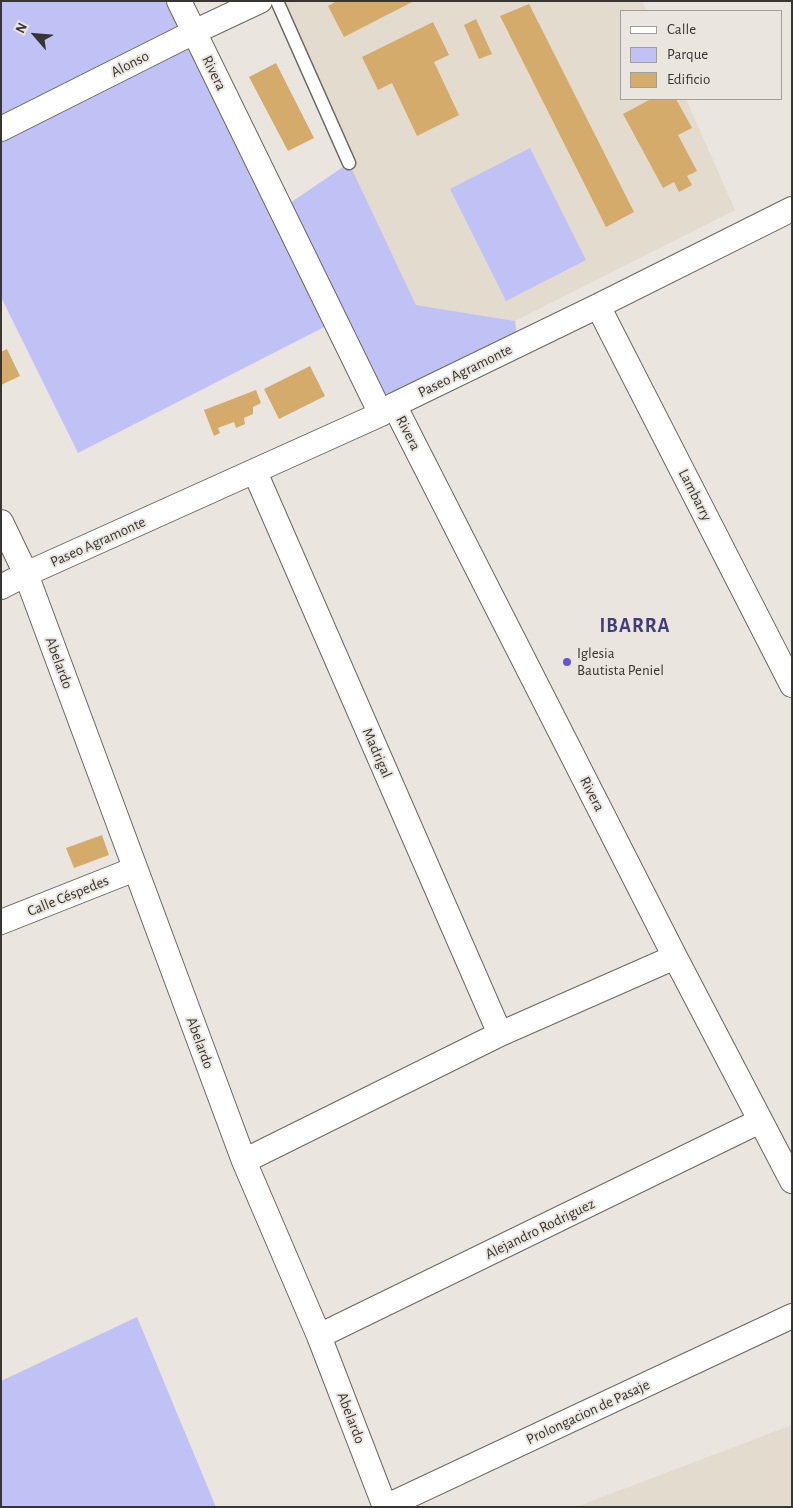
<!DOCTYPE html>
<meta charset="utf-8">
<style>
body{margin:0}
#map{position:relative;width:793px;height:1508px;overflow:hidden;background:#eae5df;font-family:"Alegreya Sans",sans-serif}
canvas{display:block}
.frame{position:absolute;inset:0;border:2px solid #373633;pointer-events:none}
.legend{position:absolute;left:620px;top:10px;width:162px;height:90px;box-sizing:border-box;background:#eae5df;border:1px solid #a29f9a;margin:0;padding:6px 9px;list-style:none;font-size:15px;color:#373633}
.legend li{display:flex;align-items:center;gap:10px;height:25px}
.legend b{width:25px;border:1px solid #a29f9a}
.north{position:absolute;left:10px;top:10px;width:50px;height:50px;-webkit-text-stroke:4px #eae5df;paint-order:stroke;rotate:297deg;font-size:14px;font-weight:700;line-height:20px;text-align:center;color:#373633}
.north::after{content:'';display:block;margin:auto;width:18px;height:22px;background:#373633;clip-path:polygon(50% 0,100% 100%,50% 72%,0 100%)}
</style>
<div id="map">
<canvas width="793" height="1508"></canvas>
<div class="frame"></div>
<ul class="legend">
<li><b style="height:6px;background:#fff"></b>Calle</li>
<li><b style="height:14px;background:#c0c2f6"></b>Parque</li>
<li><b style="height:14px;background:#d5ab6b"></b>Edificio</li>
</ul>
<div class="north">N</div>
</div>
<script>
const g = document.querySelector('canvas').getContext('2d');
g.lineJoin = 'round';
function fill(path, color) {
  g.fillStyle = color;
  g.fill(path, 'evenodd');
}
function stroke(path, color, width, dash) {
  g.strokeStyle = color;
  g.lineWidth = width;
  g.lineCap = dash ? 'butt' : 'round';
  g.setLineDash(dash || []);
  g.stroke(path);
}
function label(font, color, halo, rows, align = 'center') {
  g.font = font + ' "Alegreya Sans",sans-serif';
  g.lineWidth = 4;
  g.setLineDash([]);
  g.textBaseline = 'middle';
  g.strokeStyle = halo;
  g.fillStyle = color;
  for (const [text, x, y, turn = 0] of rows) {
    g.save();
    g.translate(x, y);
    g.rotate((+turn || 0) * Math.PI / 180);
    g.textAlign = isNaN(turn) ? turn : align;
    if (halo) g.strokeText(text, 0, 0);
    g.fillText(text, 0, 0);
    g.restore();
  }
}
const built = new Path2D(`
 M272 1H642L647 11H622V99H686L735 210 515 321 416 305Z
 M792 1425V1507H576Z`);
const green = new Path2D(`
 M1 1H179L281 209 349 163 416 305 515 321 518 345 381 414 336 321 78 453 1 297Z
 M530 148 586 260 506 301 450 189Z
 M137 1317 216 1507H1V1381Z`);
const building = new Path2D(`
 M337 1H414L344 37 328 6Z
 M529 4 634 212 606 227 500 16Z
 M476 19 492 54 479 59 464 25Z
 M433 22 449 55 434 62 459 115 417 136 392 83 378 90 362 57Z
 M276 63 314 138 288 151 249 77Z
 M651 99H676L692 128 678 135 697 171 687 176 692 185 679 192 674 182 663 188 623 114Z
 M7 349 20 376 1 385V352Z
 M310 366 325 396 279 419 264 389Z
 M256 390 261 403 253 407V414L244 418 245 424 236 428 234 422 218 428 220 433 214 436 204 410Z
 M102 835 109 855 74 868 66 848Z`);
const service = new Path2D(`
 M277 1 349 163`);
const minor = new Path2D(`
 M179 1 381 414
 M1 129 194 32 260 1
 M598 306 792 685
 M394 405 675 957 792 1181
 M255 472 500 1034
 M1 522 26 574 244 1161 319 1336 385 1507 792 1316
 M1 587 26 574 381 414 394 405 598 306 792 209
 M1 922 135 869
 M244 1161 500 1034 675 957
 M319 1336 760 1121`);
const markers = [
 [567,662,5,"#6156cf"]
];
const streetNames = [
 ["Alonso",130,64,-27],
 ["Rivera",214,73,64],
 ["Paseo Agramonte",465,371,-26],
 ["Rivera",408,433,63],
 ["Lambarry",695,495,63],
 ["Paseo Agramonte",98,542,-24],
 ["Abelardo",59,663,70],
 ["Madrigal",377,753,66],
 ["Rivera",592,794,63],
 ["Calle Céspedes",68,896,-22],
 ["Abelardo",200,1043,70],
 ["Alejandro Rodriguez",540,1229,-26],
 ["Prolongacion de Pasaje",588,1412,-25],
 ["Abelardo",351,1418,69]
];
const poiNames = [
 ["Iglesia",577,653],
 ["Bautista Peniel",577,670]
];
const districtNames = [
 ["IBARRA",635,626]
];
fill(built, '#e3dbce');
fill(green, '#c0c2f6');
fill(building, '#d5ab6b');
stroke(service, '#6b6761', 15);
stroke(minor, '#6b6761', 26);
stroke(service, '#fff', 12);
stroke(minor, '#fff', 24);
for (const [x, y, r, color] of markers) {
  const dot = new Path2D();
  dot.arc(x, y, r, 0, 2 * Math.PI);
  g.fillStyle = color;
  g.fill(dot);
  stroke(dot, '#eae5df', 2);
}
label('15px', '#373633', '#eae5df', streetNames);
label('15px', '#373633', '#eae5df', poiNames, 'left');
g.letterSpacing = '1px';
label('bold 20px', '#403d7a', '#eae5df', districtNames);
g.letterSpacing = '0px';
</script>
